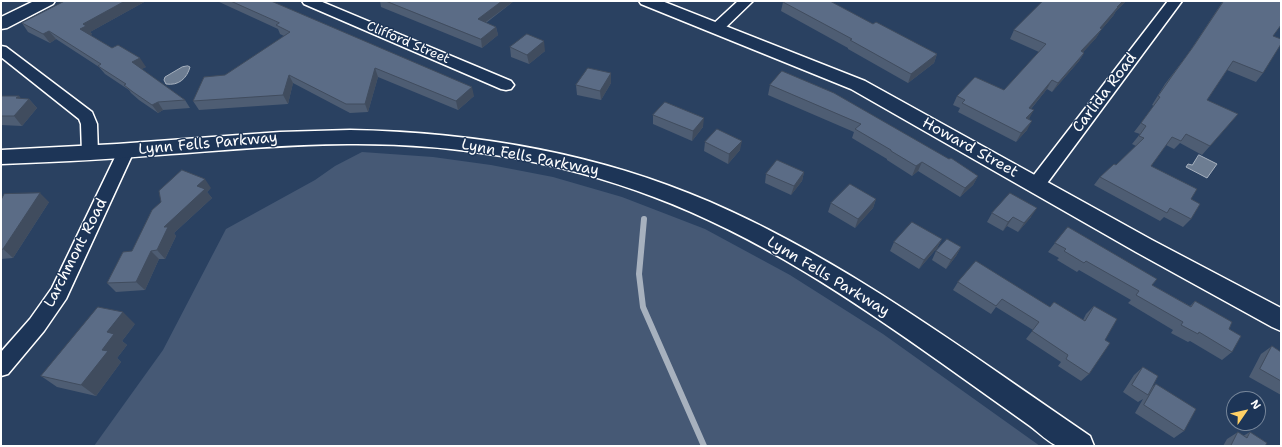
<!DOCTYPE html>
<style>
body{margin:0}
#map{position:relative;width:1282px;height:447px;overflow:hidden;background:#2a4161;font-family:"Shantell Sans",sans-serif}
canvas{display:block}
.frame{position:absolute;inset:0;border:2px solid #fff;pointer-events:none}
.north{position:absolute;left:1226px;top:391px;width:40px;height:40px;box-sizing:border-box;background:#1d3557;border:1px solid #77869a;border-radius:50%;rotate:56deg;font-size:11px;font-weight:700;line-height:16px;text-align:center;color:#fff}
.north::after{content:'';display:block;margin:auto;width:14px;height:18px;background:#ffd166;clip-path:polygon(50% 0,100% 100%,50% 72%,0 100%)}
</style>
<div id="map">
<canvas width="1282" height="447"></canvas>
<div class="frame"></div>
<div class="north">N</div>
</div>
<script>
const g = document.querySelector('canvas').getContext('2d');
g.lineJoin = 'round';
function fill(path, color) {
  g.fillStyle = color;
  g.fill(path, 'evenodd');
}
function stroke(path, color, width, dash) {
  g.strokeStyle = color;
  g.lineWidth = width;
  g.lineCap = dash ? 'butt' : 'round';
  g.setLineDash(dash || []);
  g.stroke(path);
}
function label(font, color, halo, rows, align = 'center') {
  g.font = font + ' "Shantell Sans",sans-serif';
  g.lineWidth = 3;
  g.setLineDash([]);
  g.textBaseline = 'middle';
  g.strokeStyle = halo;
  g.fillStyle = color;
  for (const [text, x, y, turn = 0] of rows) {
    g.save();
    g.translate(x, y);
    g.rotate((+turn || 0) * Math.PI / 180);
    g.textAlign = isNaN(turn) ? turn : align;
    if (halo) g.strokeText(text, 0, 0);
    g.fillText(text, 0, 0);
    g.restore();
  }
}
const green = new Path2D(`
 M362 152 433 157 491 165 553 177 622 197 705 229 790 275 883 334 1040 446H94L163 350 226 229 315 180 335 166Z`);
const water = new Path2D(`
 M188 66 190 67C187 78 179 86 166 84L164 80 165 77 182 67Z
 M1199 155 1217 164 1207 178 1186 167 1188 164 1192 165Z`);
const stream = new Path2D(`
 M644 219 639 274 643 307 704 446`);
const minor = new Path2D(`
 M302 1H320L511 81 514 85 511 89 506 90 501 89 304 4Z
 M738 1H753L722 31 717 32 712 31 710 28 712 25Z
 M1168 1H1182L1042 190 1036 191 1030 190 1027 185 1030 180Z
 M1 46 6 47 92 112 97 124 98 153 96 157 90 159 84 157 82 153 81 124 79 119 1 57Z
 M126 145 132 147 134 151 66 299 44 331 8 374 1 376V352L30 319 52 288 118 151 120 147Z`);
const tertiary = new Path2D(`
 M34 1H55L53 4 7 28 1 29V17Z
 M639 1H662L865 81 1152 240 1281 308V331L1272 327 1136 252 851 89 641 4Z`);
const primary = new Path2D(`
 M350 130C472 132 597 153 710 202 846 261 968 353 1090 436L1094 446C1083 446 1069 447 1058 446 1050 444 1037 431 1030 426 1001 405 972 385 943 364 853 300 758 236 654 197 557 160 451 143 348 144 289 144 230 150 171 154 115 159 58 162 1 164V150L117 144 280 132Z`);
const wall = new Path2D(`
 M65 1H146L90 32 92 34 90 35 112 48 146 67 141 69 185 100 190 108 163 110 158 113 139 100 131 93 129 90 105 74 99 67 56 39 50 43 28 32 22 23Z
 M217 1H271L474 96 458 110 378 77 368 112 350 113 293 83 288 104 199 110 193 101 284 36 280 34 278 29Z
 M380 1H514L486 23 496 27 498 35 482 48 381 7Z
 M1043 1H1126L1116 11 1113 16 1101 30 1096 38 1083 52 1084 53 1079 61 1052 92 1047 89 1031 109 1027 130 1016 142 958 112 960 108 953 105 957 96 1004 90 1039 52 1010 39 1014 30Z
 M1223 1H1281L1273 36 1263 73 1256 82 1227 70 1207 100 1238 114 1202 155 1180 143 1174 149 1166 145 1151 166 1191 199V219L1183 227 1164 217 1160 221 1094 185 1100 177 1116 165 1136 146 1132 144 1140 134 1134 132 1154 106 1152 105 1165 84 1188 54Z
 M783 2 873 24 937 54 934 63 908 83 848 49V48L781 11Z
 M510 47 545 51 529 64 511 57Z
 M782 71 978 176 973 185 960 197 918 171 912 176 887 160V159L852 138 854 132 768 95 770 85Z
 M611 73V83L601 100 577 95 576 85Z
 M1 96H19L21 99H29L37 108 22 126 1 125Z
 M653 115 703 127 692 141 653 124Z
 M705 142 740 150 728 164 704 151Z
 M804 172 802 181 791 195 765 183 766 174Z
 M211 188 207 192 212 198 174 233 176 236 165 259H159L145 290 116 292 107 283 132 251Z
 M876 199 873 208 855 228 828 212 831 203Z
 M1 200 49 202 13 258 1 259Z
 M992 213 1031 217 1018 232 1007 226 1003 231 987 222Z
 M942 239 937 248 919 269 890 251 894 242Z
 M1055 243 1152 285 1190 306 1195 301 1229 329 1232 352 1222 360 1190 341 1188 342 1171 333 1173 330 1128 303 1131 300 1079 270 1077 272 1057 260 1059 258 1048 252Z
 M961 247 956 256 946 269 932 260 936 251Z
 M958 282 1050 307 1054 302 1083 320 1086 314 1094 306 1105 340 1089 374 1081 381 1058 366 1061 362 1026 339 1033 330 996 307 991 314 953 290Z
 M135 324 122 341 127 345 117 358 121 362 96 396 57 387 41 376Z
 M1272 346 1281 352V395L1249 377 1261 354Z
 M1143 367 1151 388 1156 384 1184 431 1174 438 1135 413 1143 399 1138 402 1123 392 1134 375Z
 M1238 432 1243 436 1250 432 1265 446H1223L1227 439Z`);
const shadedWall = new Path2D(`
 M125 1H146L90 32 92 34 86 37 80 29 83 24Z
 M502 1H514L479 27 478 19Z
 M1123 1H1126L1116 11 1113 16 1101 30 1096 38 1076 60 1081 51 1100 28 1117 7Z
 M496 27 498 35 482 48 481 39Z
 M49 31 56 39 50 43 43 34Z
 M544 41 545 51 529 64 527 55Z
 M1084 53 1079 61 1052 92 1058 83Z
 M937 54 934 63 908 83 911 74Z
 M140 58 146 67 138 71 132 62Z
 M375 68 378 77 368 112 365 104Z
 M611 73V83L601 100 600 91Z
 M289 75 293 83 288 104 283 95Z
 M1052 80 1047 89 1024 117 1029 108Z
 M472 87 474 96 458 110 456 101Z
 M19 96 25 103 29 99 37 108 22 126 14 116 16 98Z
 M158 102 163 110 158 113 152 105Z
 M1034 110 1029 119 1021 127 1026 118Z
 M704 118 703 127 692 141 693 131Z
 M1032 121 1027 130 1016 142 1021 133Z
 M742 141 740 150 728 164 729 154Z
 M922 162 918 171 912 176 916 166Z
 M804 172 802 181 791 195 794 186Z
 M978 176 973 185 960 197 965 188Z
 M205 179 211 188 207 192 212 198 174 233 176 236 165 259 157 250 164 227 197 186Z
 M40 193 49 202 13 258 3 249Z
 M876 199 873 208 855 228 858 219Z
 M1037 208 1031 217 1018 232 1024 223Z
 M1013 217 1007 226 1003 231 1008 222Z
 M942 239 937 248 919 269 924 260Z
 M961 247 956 256 946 269 951 260Z
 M151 251 159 259 145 290 136 282Z
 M123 312 135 324 122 341 127 345 117 358 121 362 96 396 81 385 102 350 107 332Z`);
const building = new Path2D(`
 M65 1H125L83 24 86 26 80 29 112 48 118 45 140 58 132 62 185 100 158 102 152 105 133 92 124 85 126 84 98 66 101 64 49 31 43 34 22 23Z
 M231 1H271L472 87 456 101 375 68 365 104H346L289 75 283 95 193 101 204 77 225 75 290 32 276 25 279 23Z
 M386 1H502L478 19 496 27 481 39Z
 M783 1H830L873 24 876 22 937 54 911 74 850 40 852 39 783 2Z
 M1043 1H1123L1117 7H1118L1100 28 1102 29 1081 51 1084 53 1058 83 1052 80 1029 108 1034 110 1026 118 1032 121 1021 133 962 103 965 100 957 96 975 77 1004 90 1046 44 1014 30Z
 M1224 1H1281V25L1273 36 1281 39V44L1263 73 1233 61 1207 100 1238 114 1210 146 1186 134 1181 141 1172 137 1151 166 1197 189 1191 199 1200 204 1191 219 1170 208 1167 213 1100 177 1114 164 1116 165 1144 138 1139 136 1146 126 1141 123 1160 97 1158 96 1172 76 1193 47Z
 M527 34 544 41 527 55 510 47Z
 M588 68 611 73 600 91 576 85Z
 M782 71 834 93 949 159 951 158 978 176 965 188 922 162 916 166 891 151V150L855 129 861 124 770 85Z
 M1 96H19L16 98 29 99 14 116H1Z
 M665 102 704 118 693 131 653 115Z
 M717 129 742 141 729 154 705 142Z
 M777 160 804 172 794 186 766 174Z
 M182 170 205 179 197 186 205 189 164 227H168L157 250 151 251 136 282 107 283 123 252 132 251 152 210 161 202 159 191Z
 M850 184 876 199 858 219 831 203Z
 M40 193 3 249 1 250V200L4 194Z
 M1010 193 1037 208 1024 223 1013 217 1008 222 992 213Z
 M912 222 942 239 924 260 894 242Z
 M1068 227 1157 279 1152 285 1191 307 1195 301 1232 322 1229 329 1241 336 1232 352 1199 332 1198 334 1181 325 1183 322 1136 295 1139 291 1086 261 1084 263 1064 251 1066 249 1055 243Z
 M947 239 961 247 951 260 936 251Z
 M976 261 1050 307 1054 302 1085 321 1094 306 1117 319 1105 340 1110 343 1089 374 1066 359 1068 355 1032 331 1039 322 1002 299 996 306 958 282Z
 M98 307 123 312 107 332 114 334 102 350 108 351 81 385 41 376Z
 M1272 346 1281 352V381L1260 369Z
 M1143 367 1158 376 1148 395 1132 385Z
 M1156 384 1196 409 1184 431 1144 405Z
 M1238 432 1247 438 1250 432 1267 443 1265 446H1231Z`);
const farStreetnames = [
 ["Clifford Street",408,43,23]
];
const streetNames = [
 ["Carlida Road",1105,93,-53],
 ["Lynn Fells Parkway",208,144,-5],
 ["Howard Street",970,148,29],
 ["Lynn Fells Parkway",530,158,11],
 ["Larchmont Road",76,253,-63],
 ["Lynn Fells Parkway",828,277,31]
];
fill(green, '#465975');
fill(water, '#6d7d92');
stroke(water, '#a7b1be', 1);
stroke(stream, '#a7b1be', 6);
stroke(minor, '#fff', 3);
stroke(tertiary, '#fff', 3);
stroke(primary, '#fff', 3);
fill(minor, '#1d3557');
fill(tertiary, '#1d3557');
fill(primary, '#1d3557');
fill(wall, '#4e5d73');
fill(shadedWall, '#404c5e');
fill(building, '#5b6c86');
stroke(building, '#404c5e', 1);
label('13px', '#fff', '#1d3557', farStreetnames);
label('15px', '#fff', '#1d3557', streetNames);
</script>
